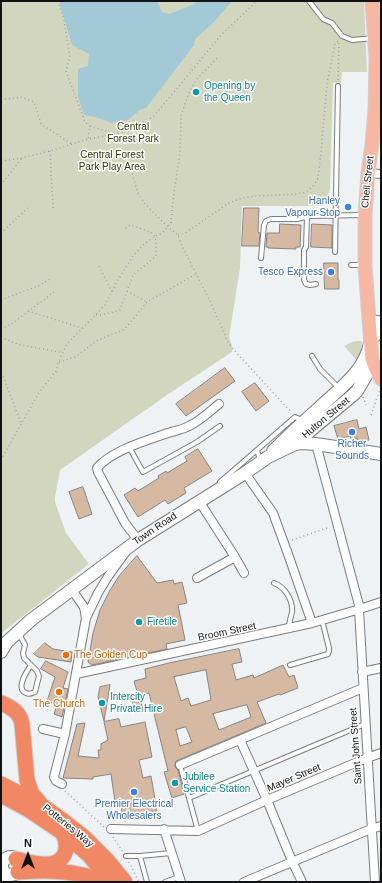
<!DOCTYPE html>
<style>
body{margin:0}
#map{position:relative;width:382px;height:883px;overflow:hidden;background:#eff2f5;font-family:Helvetica,sans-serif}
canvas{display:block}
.frame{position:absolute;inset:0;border:2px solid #111213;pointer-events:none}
.north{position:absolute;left:8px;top:835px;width:40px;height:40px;-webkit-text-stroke:3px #fff;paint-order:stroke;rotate:0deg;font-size:11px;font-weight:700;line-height:16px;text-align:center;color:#111213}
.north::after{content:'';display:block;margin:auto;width:14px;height:18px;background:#111213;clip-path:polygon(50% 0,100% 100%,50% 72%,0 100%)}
</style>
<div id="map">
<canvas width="382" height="883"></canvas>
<div class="frame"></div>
<div class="north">N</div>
</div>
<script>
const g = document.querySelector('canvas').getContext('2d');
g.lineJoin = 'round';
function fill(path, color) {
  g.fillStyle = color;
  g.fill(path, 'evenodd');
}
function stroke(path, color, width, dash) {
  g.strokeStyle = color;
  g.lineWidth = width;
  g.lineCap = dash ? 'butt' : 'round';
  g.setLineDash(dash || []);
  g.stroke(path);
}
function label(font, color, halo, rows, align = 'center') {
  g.font = font + ' Helvetica,sans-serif';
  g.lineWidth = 3;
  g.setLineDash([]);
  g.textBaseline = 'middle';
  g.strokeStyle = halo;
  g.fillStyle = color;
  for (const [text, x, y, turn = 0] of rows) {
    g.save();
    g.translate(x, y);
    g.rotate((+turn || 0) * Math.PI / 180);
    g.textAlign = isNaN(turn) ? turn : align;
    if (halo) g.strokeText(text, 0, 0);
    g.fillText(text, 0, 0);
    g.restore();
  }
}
const green = new Path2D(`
 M1 1H364L367 72H342L341 83H333L330 190 324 206H242L240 268 229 337 232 346V352L167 395 60 470 55 497V502L66 533 89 564 4 631 1 634Z
 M357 341H362L361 351 357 361 344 346 352 342Z`);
const water = new Path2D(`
 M59 1H157L162 12 169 14 192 5 198 1H232L213 23 195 39 194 45 146 108 141 109 128 120 112 123 95 117 84 115 78 97V69L88 66 89 54 72 45Z`);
const building = new Path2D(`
 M244 208H259L258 232 260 233 259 246H242Z
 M280 224 301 225 300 247H296V249L268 248V247H266L267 233H279Z
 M312 224 332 225V248L311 247Z
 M324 263H338V280H339V289H325Z
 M225 368 235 381 186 416 176 404Z
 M255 383 269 401 256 411 242 392Z
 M357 420 359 429 366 427 369 440 358 443 357 438 351 439 350 436 338 439 334 426Z
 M198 449 212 471 184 488 186 493 168 504 165 500 138 517 124 495 135 488 138 491 159 478 158 476 166 471 167 473 187 461 185 457Z
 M83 487 92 514 79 519 69 492Z
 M137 556 157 583 173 580 174 584 182 582 187 603 178 605 185 640 166 644 167 649 92 665 88 662 93 633 100 610 109 592 119 576Z
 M45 643 53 649 72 652 71 662 38 657 34 654Z
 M239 649 242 662 232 664 236 680 253 675 254 678 283 665 289 677 294 675 298 688 280 695 279 694 257 702 266 723 176 761 175 764V767L178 770 184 794 172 798 164 772 168 771 149 693 138 695 134 681 146 678 145 669 169 663ZM206 670 211 700 191 706 188 698 181 701 174 677ZM247 705 251 717 219 730 213 714ZM186 727 192 742 180 746 176 730Z
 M46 661 68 672 63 688 68 689 62 717 54 714 57 705 47 701 55 677 41 669Z
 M110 685 104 721 98 697 100 687Z
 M140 698 143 711 135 713 132 700Z
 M119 719 121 727 145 722 152 757 139 760 143 778 151 776 157 811 123 817 120 801 115 802 111 774 93 777V779L63 778 77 724 85 723 78 756 99 758 98 750H101V744L108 740 104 722Z`);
const path = new Path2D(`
 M58 1 64 21 70 57 66 71 85 122 90 126 88 139
 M338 80 339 40
 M1 98 5 99 21 97 34 102 41 124 72 144
 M90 126 115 134
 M50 151 53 208
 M1 161 22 158 50 151 88 139 116 134 137 126 153 117 184 80 220 36 257 1
 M131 170 138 193 145 204 168 227 178 235 182 246 210 301 228 342 234 350 292 413
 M1 185 22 158
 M1 233 28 208
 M178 235 185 233 229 203 242 198 256 196 297 194 306 192 314 185 318 178 321 152 327 84 335 44 339 40
 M99 266 112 292
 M127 291 147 302
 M1 300 38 286 52 278
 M28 311 82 328
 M96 315H101L120 310 133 275 156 256V241L155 236 152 233 134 226 130 225 125 229
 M1 329 13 323 54 292
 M1 337 17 344 63 353
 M59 362 75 357 98 340 125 329 147 302 196 274
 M1 373 3 376 21 423
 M363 397 366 405
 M371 415 380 389
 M1 460 38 394 56 371 58 363 67 344 105 305 118 280 133 256 143 245 155 236 162 233 171 223 173 200 180 153 181 116 188 95 196 80 219 56
 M292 540 330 527
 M65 791 104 827
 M113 837 123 852
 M129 862 139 882`);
const lane = new Path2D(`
 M309 1 323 19 332 23 342 36 352 40 374 38
 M307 216 306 247 304 250V280L306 284 310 285 316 284
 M335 252 338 86
 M261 258 264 225 266 221 271 219H297L310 216 363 215
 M351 265H363
 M312 356 320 369 340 389
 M129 447 143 472 197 442 220 426
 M260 460 257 450 295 417 302 420
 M220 482 257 450
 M274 583C285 587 293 600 292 612 291 617 289 622 289 628
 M19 634 25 645 23 653 24 658 37 671 39 676 35 692C32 693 30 695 26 693 15 689 27 671 31 665
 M290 665 328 654 329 651V648L322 620
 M180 765 198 831
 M189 798 365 724
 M126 856H140L171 853
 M140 856 147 882
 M165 882 179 877`);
const street = new Path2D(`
 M368 173 381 174
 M316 444 360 609
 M245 473 273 513 288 554 312 623
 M199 501 235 557 244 573
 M138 540 125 523 98 472 97 468C111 451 145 441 165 434 173 431 182 430 189 426 200 421 209 412 219 404
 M197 578 235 557
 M72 590 84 607 86 618
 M359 610 375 882
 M362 672 381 668
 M76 674 312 623 360 609 381 602
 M43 729 65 734
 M240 740 267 800 292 861 302 882
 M180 765 363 688
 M62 784 56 781 54 777 65 734 86 618 98 593 109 575 125 553
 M111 829 198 831 267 800 367 758 381 753
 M164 829 181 882
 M5 882 7 875
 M244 882 371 829 381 826`);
const secondary = new Path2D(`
 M369 322H381
 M370 339 381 331
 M295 444 311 430 353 395 357 391 373 364
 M273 451C288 436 304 421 320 407 340 388 365 371 370 343
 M1 652 7 642 31 620 138 540 245 473 268 457 295 444 302 443 316 444 381 454
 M2 866a9 9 0 1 1 18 0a9 9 0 1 1-18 0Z`);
const primary = new Path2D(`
 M372 1 376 59 375 109 372 144 368 173 365 215V266L372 359 375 367 381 379`);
const highway = new Path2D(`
 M1 703C11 707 20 712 22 724L27 780 32 794 40 803
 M1 784 40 804 61 819 85 838 108 861 125 882
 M1 795 29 810 63 833 89 855 110 882
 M16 859C29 862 56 871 64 855 68 848 66 840 63 833
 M18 872C48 870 76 870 104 882`);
const markers = [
 [196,92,4,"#0f9aa8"],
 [348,207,4,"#3f7fe0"],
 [331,272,4,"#3f7fe0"],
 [352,432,4,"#3f7fe0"],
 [139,622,4,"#0f9aa8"],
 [66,655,4,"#e8710a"],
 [59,692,4,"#e8710a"],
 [102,703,4,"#0f9aa8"],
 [175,783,4,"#0f9aa8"],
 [134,792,4,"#3f7fe0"]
];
const cultureNames = [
 ["Opening by",204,86],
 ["the Queen",204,98],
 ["Firetile",147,622],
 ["Intercity",110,697],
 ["Private Hire",110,709],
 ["Jubilee",183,777],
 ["Service Station",183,789]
];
const parkNames = [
 ["Central",133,127],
 ["Forest Park",133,139],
 ["Central Forest",112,155],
 ["Park Play Area",112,167]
];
const streetNames = [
 ["Chell Street",368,182,-84],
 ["Hulton Street",326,418,-40],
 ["Town Road",155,529,-34],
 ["Broom Street",227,632,-12],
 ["Saint John Street",356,746,-94],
 ["Mayer Street",294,778,-23],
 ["Potteries Way",68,826,39]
];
const shopNames = [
 ["Hanley",340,201],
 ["Vapour Stop",340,213],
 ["Tesco Express",323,272],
 ["Richer",352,444,"center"],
 ["Sounds",352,456,"center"],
 ["Premier Electrical",134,804,"center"],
 ["Wholesalers",134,816,"center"]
];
const foodNames = [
 ["The Golden Cup",74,655],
 ["The Church",59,704,"center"]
];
fill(green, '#d3d6bf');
fill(water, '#a2c9d5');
fill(building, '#d6b9a3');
stroke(building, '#878482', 1);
stroke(lane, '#7a7d7f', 6);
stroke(street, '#7a7d7f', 10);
stroke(secondary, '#7a7d7f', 14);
stroke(primary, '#cfd0d0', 15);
stroke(highway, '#cfd0d0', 17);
stroke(path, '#9fa1a4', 1.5, [1, 3]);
stroke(lane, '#fff', 4);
stroke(street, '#fff', 8);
stroke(secondary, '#fff', 12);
stroke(primary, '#f6b8a3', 13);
stroke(highway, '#f08865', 15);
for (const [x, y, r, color] of markers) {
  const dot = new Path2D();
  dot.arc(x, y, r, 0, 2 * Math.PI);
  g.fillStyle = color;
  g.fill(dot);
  stroke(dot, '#fff', 1.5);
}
label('10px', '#0d838f', '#fff', cultureNames, 'left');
label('10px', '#34360c', '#fff', parkNames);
label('10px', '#111213', '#fff', streetNames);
label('10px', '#366cbe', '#fff', shopNames, 'right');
label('10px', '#c56008', '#fff', foodNames, 'left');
</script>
